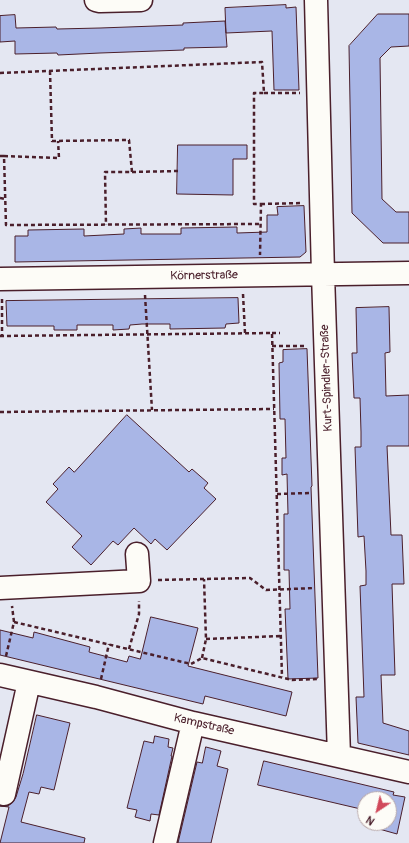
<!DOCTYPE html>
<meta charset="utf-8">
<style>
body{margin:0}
#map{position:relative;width:409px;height:843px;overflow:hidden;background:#e4e7f2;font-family:Pangolin,sans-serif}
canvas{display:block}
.north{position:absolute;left:357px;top:791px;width:40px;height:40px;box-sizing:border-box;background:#fdfcf7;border:1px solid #b5a4a5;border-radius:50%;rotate:215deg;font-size:11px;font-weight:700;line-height:16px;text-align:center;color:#4a1f2b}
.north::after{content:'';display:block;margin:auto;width:14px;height:18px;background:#d1495b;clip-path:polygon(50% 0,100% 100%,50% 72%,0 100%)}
</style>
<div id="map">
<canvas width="409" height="843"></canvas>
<div class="north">N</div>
</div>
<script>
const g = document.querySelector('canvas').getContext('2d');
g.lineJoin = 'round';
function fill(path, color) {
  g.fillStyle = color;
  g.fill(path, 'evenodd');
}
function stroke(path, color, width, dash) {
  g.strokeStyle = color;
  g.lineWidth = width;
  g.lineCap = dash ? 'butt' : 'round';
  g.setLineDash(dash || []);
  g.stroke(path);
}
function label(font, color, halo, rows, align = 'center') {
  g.font = font + ' Pangolin,sans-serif';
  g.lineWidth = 3;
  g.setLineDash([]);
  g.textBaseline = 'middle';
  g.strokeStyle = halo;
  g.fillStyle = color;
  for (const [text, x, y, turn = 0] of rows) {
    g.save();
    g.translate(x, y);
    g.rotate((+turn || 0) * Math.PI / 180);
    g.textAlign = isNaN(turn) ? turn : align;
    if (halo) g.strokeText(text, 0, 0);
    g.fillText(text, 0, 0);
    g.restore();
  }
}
const building = new Path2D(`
 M286 5V8L296 7 299 90H274L272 31 226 33 225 8Z
 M378 14H409V46L391 47 380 58 382 199 396 212H409V243H383L352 213 349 46Z
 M15 15 16 28 56 27 57 29 100 28 183 25V23L225 21 227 47 184 48V50L100 53 58 55 57 53 15 54V41L0 42V16Z
 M178 145H247V159H233V195L177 194Z
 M304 206 306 252 300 257 15 262V236H28V230L84 229V236L124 234V229L141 228V234H181V228L237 227V233L267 232V215H278L277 207Z
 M238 298 239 323 226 324 225 328 170 329V324H142L130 325 129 329 113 330V325H77V330H54V326H7L6 301Z
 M389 307 390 352 385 353 386 396 409 395V446H387L391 535H402L404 584H392L395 675H381L383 723 409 731V755L358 743 356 697H364L360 586 366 585V571L364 536 358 537 355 447H361V432L360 398H354L352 353H357L356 308Z
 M307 349 312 486 311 487 318 678 288 679 285 609H290L289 570H284V514H288L287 474 282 475V458H286L285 419H280L279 363 283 362V350Z
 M127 415 189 472 192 469 208 483 204 488 216 499 167 550 155 539 151 544 134 528 118 545 113 541 91 565 72 547 82 536 46 502 58 489 53 484 69 467 74 472Z
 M151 617 198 628 188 666 292 692 286 716 205 696 203 704 0 655V630L33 638 34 632 90 647 89 652 127 662 129 656 140 659Z
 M37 715 70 723 54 790 41 787 39 794 29 792 21 822 85 838 84 843H0L9 807 0 806H8L13 802 16 797 23 774Z
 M155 736 169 739 168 747 173 748 171 756H172L159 815 151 814 150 821 135 817 137 810 127 808 144 741 153 743Z
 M206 747 221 751 217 766 228 769 211 843H178L197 762 202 763Z
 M264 761 394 792 393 795 405 797 397 834 372 827 373 823H389V799H365V810L258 785Z`);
const path = new Path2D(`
 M50 71 52 141 129 140 132 172H105L106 225
 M0 73 262 62 264 93H254V204H261L260 255
 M264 93H300
 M0 156H4L6 225 260 224
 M4 156 59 158 58 141
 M132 172 179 171
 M0 198 5 199
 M261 204 302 203
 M243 294 245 333
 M145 295 152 410
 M2 299V336
 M272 333H280
 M0 336 272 333 282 677
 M272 346H306
 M0 412 274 409
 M277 494 310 493
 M158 580 250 578 266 590 315 588
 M14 622 191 664 202 658 292 680 317 679
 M206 639 281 636
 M129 649 139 614V601
 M6 656 14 622 12 606
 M202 658 206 639 204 579
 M101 679 109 644`);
const minor = new Path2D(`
 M96 0 100 1 141 0
 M316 0 323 274 339 756
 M0 279 409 273
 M0 588 139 581 137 554
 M0 675 96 697 193 723 409 772
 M4 794 29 682
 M165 843 193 723`);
const streetNames = [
 ["Körnerstraße",204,276,-1],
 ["Kurt-Spindler-Straße",327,378,-92],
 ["Kampstraße",204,725,13]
];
fill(building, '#a9b6e6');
stroke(building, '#4a1f2b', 1);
stroke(minor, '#4a1f2b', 25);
stroke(path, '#4a1f2b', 2.5, [4, 3]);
stroke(minor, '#fdfcf7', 22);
label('12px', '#4a1f2b', '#fdfcf7', streetNames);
</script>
